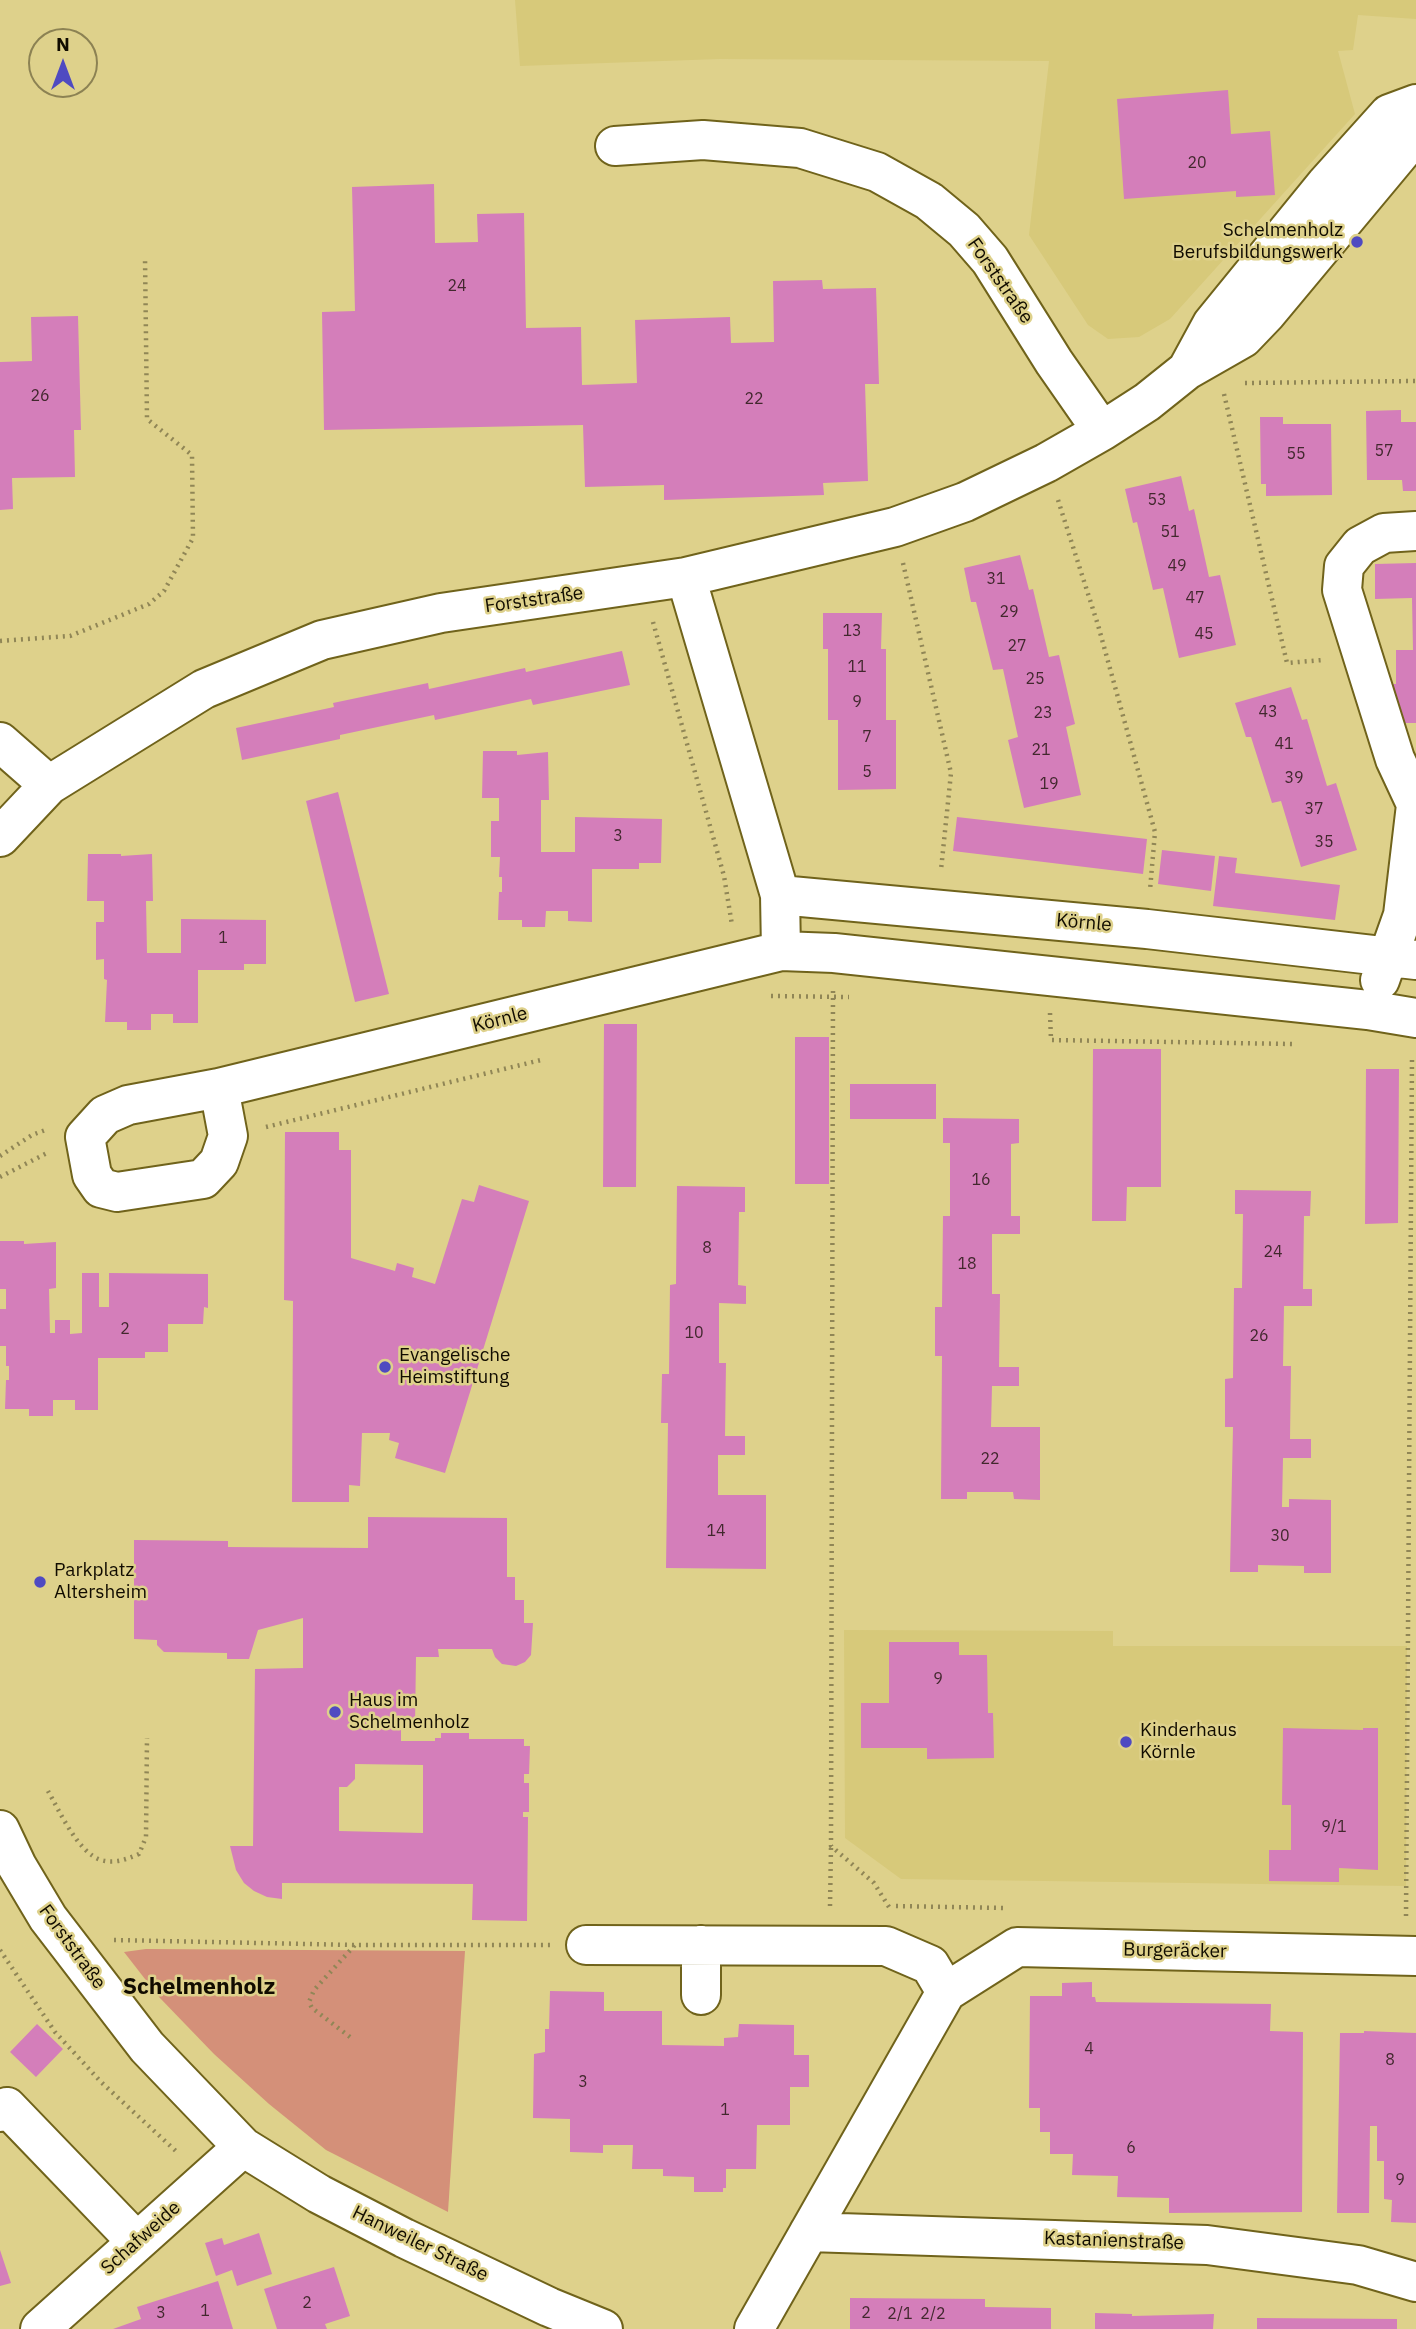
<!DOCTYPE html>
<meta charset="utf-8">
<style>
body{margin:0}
#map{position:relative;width:1416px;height:2329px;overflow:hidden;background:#ded18b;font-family:"IBM Plex Sans",sans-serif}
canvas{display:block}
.north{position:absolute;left:28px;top:28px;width:70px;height:70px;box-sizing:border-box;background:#ded18b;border:2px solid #8c8253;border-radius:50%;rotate:0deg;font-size:19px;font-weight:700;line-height:28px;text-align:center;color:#110c00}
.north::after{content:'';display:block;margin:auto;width:24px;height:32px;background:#4f4ac1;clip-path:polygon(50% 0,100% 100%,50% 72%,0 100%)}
</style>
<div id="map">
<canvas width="1416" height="2329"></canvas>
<div class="north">N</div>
</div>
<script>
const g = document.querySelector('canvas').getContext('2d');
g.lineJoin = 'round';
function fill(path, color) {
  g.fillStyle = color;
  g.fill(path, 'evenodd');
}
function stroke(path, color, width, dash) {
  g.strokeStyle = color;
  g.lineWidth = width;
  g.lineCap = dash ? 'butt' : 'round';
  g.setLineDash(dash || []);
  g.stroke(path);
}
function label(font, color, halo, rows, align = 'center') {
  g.font = font + ' "IBM Plex Sans",sans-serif';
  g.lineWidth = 5;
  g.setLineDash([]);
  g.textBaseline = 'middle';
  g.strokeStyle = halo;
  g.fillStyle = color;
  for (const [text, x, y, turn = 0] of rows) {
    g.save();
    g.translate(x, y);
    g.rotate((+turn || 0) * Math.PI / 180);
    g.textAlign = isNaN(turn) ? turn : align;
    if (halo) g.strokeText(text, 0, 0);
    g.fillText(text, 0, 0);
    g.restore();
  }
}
const built = new Path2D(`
 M515 0H1416V19L1358 15 1353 50 1338 51 1355 114 1170 319 1139 337 1108 339 1088 325 1029 235 1049 61 720 59 520 66Z
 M844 1630 1113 1631V1646H1407L1406 1886 901 1879 845 1838Z`);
const green = new Path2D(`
 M146 1949 465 1951 448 2212 326 2150 269 2104 214 2054 159 1997 124 1952Z`);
const building = new Path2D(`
 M1228 90 1231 134 1270 131 1275 195 1236 197V191L1124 199 1117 99Z
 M434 184 435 243 478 242 477 214 524 213 526 328 581 327 582 385 637 383 635 320 730 317 731 343 774 342 773 281 822 280 823 289 876 288 879 384H865L868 481 823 483 824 495 664 500V485L585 487 583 425 324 430 322 312 355 311 352 187Z
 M78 316 81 430H74L75 477 12 478 13 509 0 510V362L32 361 31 317Z
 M1401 410V422H1416V491H1403L1402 480H1367L1366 411Z
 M1260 417H1283V424H1331L1332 495 1266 496V484H1261Z
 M1181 476 1189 511 1194 509 1209 577 1220 575 1236 645 1179 658 1163 588 1153 590 1137 522 1133 523 1125 489Z
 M1020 555 1029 590 1033 589 1049 657 1059 655 1075 724 1066 727 1081 795 1024 808 1008 740 1018 737 1003 669 993 670 976 602H971L964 568Z
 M1416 563V723H1404L1390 684H1396V650H1413L1412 598 1375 599V564Z
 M823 613H882L881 649H886V720H896V789L838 790V720H828V649H823Z
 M622 651 630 685 533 705 531 699 435 720 434 715 340 735V739L242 760 236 728 334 707 333 703 428 683 429 689 525 668 526 672Z
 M1291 687 1302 720 1307 719 1327 786 1336 783 1357 850 1301 867 1281 801 1272 803 1251 737H1246L1235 703Z
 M483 751H517V755L548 752 549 800H541V852H575V817L662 819 661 863H639V869H592V922L568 921V911H546L545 927H522V920H498L499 892H502V877H499L500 857H491V821H499V798H482Z
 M338 792 389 994 355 1002 306 801Z
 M957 817 1147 839 1143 874 953 851Z
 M1162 850 1215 856 1211 891 1158 884Z
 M88 854H121V856L152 854 153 901H146L147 953H181V919L266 920V964H244V970H198V1023H173V1014H151V1030H127V1022H105L107 980 104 979V959L96 960V922H104V901H87Z
 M1219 856 1237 858 1235 873 1340 885 1335 920 1213 906Z
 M604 1024H637L636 1187H603Z
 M795 1037H829V1184H795Z
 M1093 1049H1161V1187H1127L1126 1221H1092Z
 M1366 1069H1399L1398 1223 1365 1224Z
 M850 1084H936V1119H850Z
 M943 1118 1019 1119V1143L1011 1144V1216H1020V1234H992V1294H1000L999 1367H1019V1386H992L991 1427H1040V1500L1014 1499 1013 1492H967V1499H941L942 1356H935V1307H942L943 1216H950V1143H943Z
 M285 1132H339V1150H351V1258L395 1271 397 1263 414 1268 412 1277 435 1284 462 1199 474 1202 479 1185 529 1201 445 1473 395 1458 399 1443 389 1440 390 1433H362L360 1486 349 1485V1502H292L293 1301 284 1300Z
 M677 1186 745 1187V1212H739L738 1285 746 1286V1304L719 1303V1363H726L725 1436H745V1455H718V1495H766V1569L666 1568 668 1423H661L662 1374H669L670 1285 676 1284Z
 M1235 1190 1311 1191 1310 1216H1304L1303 1289H1312V1306H1284L1283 1366H1291L1290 1439H1311V1458H1283L1282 1507H1289V1499L1331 1500V1573H1304V1566L1258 1565V1572H1230L1233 1427H1225V1379L1233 1378 1234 1288H1242L1243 1214H1235Z
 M0 1241H24V1244L56 1242V1288L49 1289 50 1333H55V1320H70V1334L82 1333V1273H99V1307H109V1273L208 1274V1308L204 1307 203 1324H168V1352H145V1358H98V1410H75V1400H53V1416H29V1409H5L6 1380H9V1366H6V1346H0V1309H6V1289H0Z
 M368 1517 507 1518V1577H515V1600H524V1623H533L531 1655 525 1662 516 1666 502 1664 495 1657 492 1649H438L439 1657H416L415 1725H401V1741H435V1738H441V1733H469V1739H524V1746H530L529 1774H524V1783H529V1812H523V1817H528L527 1921 472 1920 473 1884 282 1883V1899L267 1897 254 1891 244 1883 236 1870 230 1846H253L255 1669 303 1668V1618L258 1630 249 1659H227V1653L164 1652 157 1645V1640L134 1639V1540L228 1541V1547L368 1548ZM355 1764 423 1765V1833L339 1831V1787H347L355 1779Z
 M889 1642H959V1655H987L988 1713H993L994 1758 927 1759V1748H861V1703H889Z
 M1283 1728 1363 1730V1728H1378V1870L1339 1868V1882L1269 1881V1850H1291V1805H1282Z
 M1092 1982V1997H1095L1096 2002 1271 2004 1270 2031 1303 2032 1302 2212 1169 2213V2198L1117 2197 1118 2176 1072 2175 1073 2154H1050V2132H1040V2108H1029L1030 1996H1062V1983Z
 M550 1991 604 1992V2011H662V2045L724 2046V2038L738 2037 739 2024 794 2025V2055H809V2087H790V2125H757L756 2169H726V2188H723V2192H694V2177L663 2176V2169H632L633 2145H603V2153L570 2152V2119L533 2118 534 2054 545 2052V2029H549Z
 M37 2024 63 2049 36 2077 10 2052Z
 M1364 2031 1416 2033V2223L1391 2222 1392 2200 1384 2199V2161H1377V2126H1370L1369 2213H1337L1340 2033H1364Z
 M259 2233 272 2274 237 2286 232 2270 216 2276 205 2243 222 2238 224 2245Z
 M0 2250 11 2283 0 2286Z
 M334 2267 350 2316 325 2324 327 2329H277L264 2289Z
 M218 2281 233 2329H113L141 2319 137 2307Z
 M850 2298 985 2299V2307L1051 2308V2329H850Z
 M1095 2313 1132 2314V2316L1214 2314 1213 2329H1095Z
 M1257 2318 1397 2319V2329H1257Z`);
const path = new Path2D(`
 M1245 383 1416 381
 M1224 394 1287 663 1323 660
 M1058 500 1098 625 1155 832 1150 890
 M903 563 951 773 941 870
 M653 622 724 876 732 925
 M0 641 70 636 149 604 164 591 193 538 192 455 147 419 145 257
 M833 991 831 1846 874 1883 889 1907
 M771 996 849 997
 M1050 1013 1051 1040 1292 1044
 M266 1127 541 1060
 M0 1156 32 1135 48 1129
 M0 1177 49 1152
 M48 1791C59 1810 78 1853 101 1860 115 1864 127 1859 139 1854L146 1837 147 1738
 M830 1906 831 1847
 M896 1906 1006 1908
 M1406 1916 1412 1057
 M114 1940 356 1945H550
 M0 1950 55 2032 101 2082 178 2153
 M350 2037 312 2008 309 2002 314 1990 355 1945`);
const minor = new Path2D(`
 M615 146 703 140 800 148 877 172 929 201 964 230 990 260 1054 362 1102 431
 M1187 370 1212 324 1326 184 1389 114 1416 104
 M1416 531 1384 533 1360 546 1344 566 1342 590 1395 759 1416 804
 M0 742 49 785
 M0 837 49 785 204 689 322 640 441 613 686 577 895 527 965 502 1046 463 1102 431 1147 402 1187 370 1243 338 1266 314 1416 134
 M780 895 1147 929 1416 960
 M781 951 834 953 1368 1010 1416 1018
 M1380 980 1403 915 1416 805
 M219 1088 228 1136 219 1162 203 1179 117 1192 101 1188 92 1175 85 1137 105 1115 128 1105 219 1088 781 951 780 895 686 577
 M0 1830 17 1866 48 1918 147 2047 243 2147 319 2194 404 2238 549 2307 603 2329
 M586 1945 886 1946 930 1965 946 1992
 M701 1945V1995
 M0 2112 7 2107 137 2242
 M809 2232 1207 2245 1358 2265 1416 2282
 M40 2329 243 2147
 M754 2329 946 1992 1017 1947 1416 1956`);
const markers = [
 [1357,242,7,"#4f4ac1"],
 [385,1367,7,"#4f4ac1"],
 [40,1582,7,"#4f4ac1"],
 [335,1712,7,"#4f4ac1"],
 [1126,1742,7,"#4f4ac1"]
];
const numberNames = [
 ["20",1197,163],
 ["24",457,286],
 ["26",40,396],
 ["22",754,399],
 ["57",1384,451],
 ["55",1296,454],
 ["53",1157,500],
 ["51",1170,532],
 ["49",1177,566],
 ["31",996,579],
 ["47",1195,598],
 ["29",1009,612],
 ["13",852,631],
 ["45",1204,634],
 ["27",1017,646],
 ["11",857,667],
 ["25",1035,679],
 ["9",857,702],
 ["43",1268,712],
 ["23",1043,713],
 ["7",867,737],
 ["41",1284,744],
 ["21",1041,750],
 ["5",867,772],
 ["39",1294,778],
 ["19",1049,784],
 ["37",1314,809],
 ["3",618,836],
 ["35",1324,842],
 ["1",223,938],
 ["16",981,1180],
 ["8",707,1248],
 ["24",1273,1252],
 ["18",967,1264],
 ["2",125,1329],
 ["10",694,1333],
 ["26",1259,1336],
 ["22",990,1459],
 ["14",716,1531],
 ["30",1280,1536],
 ["9",938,1679],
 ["9/1",1334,1827],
 ["4",1089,2049],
 ["8",1390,2060],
 ["3",583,2082],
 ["1",725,2110],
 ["6",1131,2148],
 ["9",1400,2180],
 ["2",307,2303],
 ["1",205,2311],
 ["3",161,2313],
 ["2",866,2313],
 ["2/1",900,2314],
 ["2/2",933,2314]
];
const poiNames = [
 ["Schelmenholz",1343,231,"right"],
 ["Berufsbildungswerk",1343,253,"right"],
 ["Evangelische",399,1356],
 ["Heimstiftung",399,1378],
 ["Parkplatz",54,1571],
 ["Altersheim",54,1593],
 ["Haus im",349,1701],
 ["Schelmenholz",349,1723],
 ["Kinderhaus",1140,1731],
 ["Körnle",1140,1753]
];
const streetNames = [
 ["Forststraße",1000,281,55],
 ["Forststraße",534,600,-8],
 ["Körnle",1084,923,5],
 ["Körnle",500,1020,-14],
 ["Forststraße",72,1947,54],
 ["Burgeräcker",1175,1951,1],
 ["Schafweide",141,2238,-42],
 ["Kastanienstraße",1114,2241,2],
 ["Hanweiler Straße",420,2244,26]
];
const quarterNames = [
 ["Schelmenholz",199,1987]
];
fill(built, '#d7c97a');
fill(green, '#d49079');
fill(building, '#d47eba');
stroke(minor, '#70631b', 42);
stroke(path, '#908656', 4.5, [2, 5]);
stroke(minor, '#fff', 38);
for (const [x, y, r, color] of markers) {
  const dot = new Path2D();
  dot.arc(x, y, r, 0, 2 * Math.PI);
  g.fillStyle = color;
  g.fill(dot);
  stroke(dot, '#ded18b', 2.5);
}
label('16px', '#42282e', null, numberNames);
label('19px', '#110c00', '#ded18b', poiNames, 'left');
label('19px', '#110c00', '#ded18b', streetNames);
label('bold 23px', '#110c00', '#ded18b', quarterNames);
</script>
